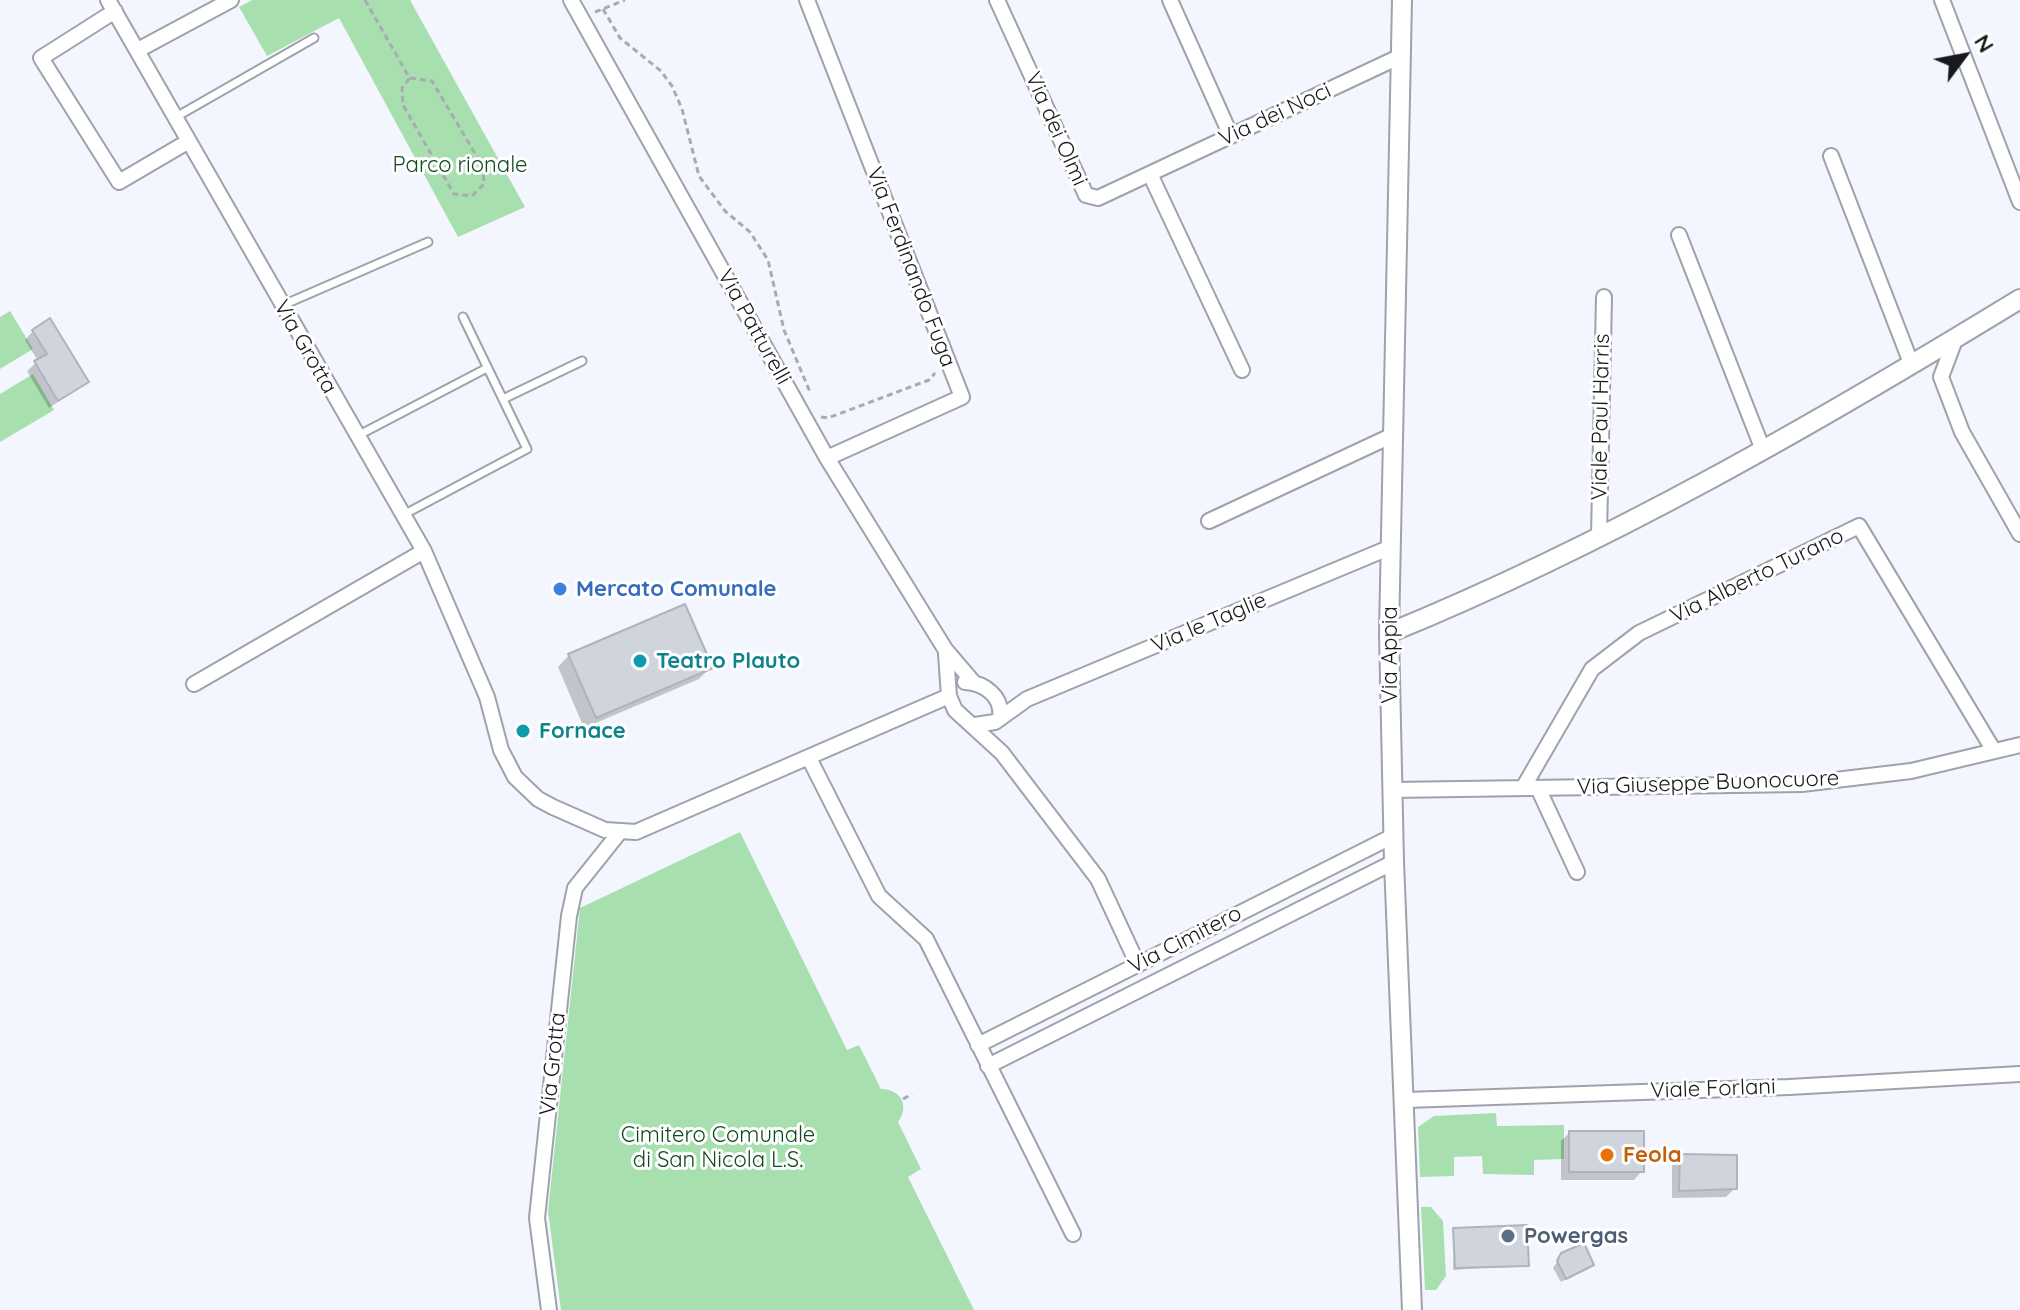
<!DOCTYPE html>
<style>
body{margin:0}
#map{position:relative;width:2020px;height:1310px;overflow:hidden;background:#f3f6fe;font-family:Quicksand,sans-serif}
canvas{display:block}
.north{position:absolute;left:1924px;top:16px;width:80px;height:80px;-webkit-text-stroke:6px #fff;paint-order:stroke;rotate:58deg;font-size:22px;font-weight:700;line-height:32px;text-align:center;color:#18191c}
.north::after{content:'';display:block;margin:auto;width:28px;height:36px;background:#18191c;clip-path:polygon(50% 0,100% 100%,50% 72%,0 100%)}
</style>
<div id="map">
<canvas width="2020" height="1310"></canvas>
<div class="north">N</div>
</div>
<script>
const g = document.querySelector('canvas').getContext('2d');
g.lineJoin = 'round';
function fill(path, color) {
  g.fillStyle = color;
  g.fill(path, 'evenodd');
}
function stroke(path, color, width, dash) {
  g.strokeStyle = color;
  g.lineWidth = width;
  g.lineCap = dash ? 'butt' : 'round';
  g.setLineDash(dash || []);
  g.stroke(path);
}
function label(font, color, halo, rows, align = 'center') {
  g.font = font + ' Quicksand,sans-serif';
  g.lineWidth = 6;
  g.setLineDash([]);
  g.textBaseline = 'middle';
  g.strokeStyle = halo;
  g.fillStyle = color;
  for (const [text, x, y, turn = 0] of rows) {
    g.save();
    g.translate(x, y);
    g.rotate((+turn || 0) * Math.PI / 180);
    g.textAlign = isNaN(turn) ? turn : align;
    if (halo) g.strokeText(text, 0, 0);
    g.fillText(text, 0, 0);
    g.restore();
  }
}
const green = new Path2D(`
 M252 0H410L525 207 458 237 339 18 267 56 239 7Z
 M10 311 33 349 0 369V317Z
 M33 374 54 410 0 442V394Z
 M740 832 847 1050 859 1045 881 1089C901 1089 910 1106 898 1122L921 1169 908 1177 974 1310H561L548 1211 580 908Z
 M1496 1113 1497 1126 1564 1125V1159L1534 1160V1175L1483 1174 1482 1156 1454 1157V1176L1420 1177 1418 1127 1434 1116Z
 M1421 1207H1431L1443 1221 1446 1276 1436 1290H1425Z`);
const shadow = new Path2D(`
 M33 331 87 382 49 408 27 371 38 361 25 340Z
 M569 655 710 668 699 679 584 728 558 667Z
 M1569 1133 1642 1171 1634 1180H1561V1141Z
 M1681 1156 1735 1188 1726 1197 1672 1198V1165Z
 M1454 1230 1527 1265 1453 1270Z
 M1562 1255 1592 1265 1561 1282 1553 1268Z`);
const building = new Path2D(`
 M50 318 89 382 58 401 34 361 47 354 32 330Z
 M685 604 713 668 596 718 568 654Z
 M1569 1131H1644V1172H1569Z
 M1680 1154 1737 1155V1189L1679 1191Z
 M1527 1225 1529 1266 1455 1268 1453 1228Z
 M1584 1243 1594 1265 1566 1279 1557 1261 1561 1253Z`);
const path = new Path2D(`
 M365 0 409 77
 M603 9 620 38 661 71 672 86 682 109 699 176 725 211 750 232 768 260 784 330 810 392
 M595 12 625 0
 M410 78 432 81 483 167 484 184 472 196 454 194 403 105 402 88Z
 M821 417 828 418 929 380 935 373
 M903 1099 912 1094`);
const service = new Path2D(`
 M176 117 314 38
 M283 305 428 242
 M503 399 582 361
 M359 435 487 368
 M403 515 527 449 463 317`);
const minor = new Path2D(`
 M108 0 424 551 487 697 501 750 515 777 538 799 553 807 605 830 636 832 949 696
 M571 0 827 458 945 649 974 683
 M807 0 962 397 827 458
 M997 0 1086 195 1098 198 1401 56
 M1170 0 1231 136
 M1942 0 2020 202
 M115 11 41 58 119 182 189 141
 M138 50 231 0
 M1831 156 1911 363
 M1150 174 1242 370
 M1679 235 1763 450
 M1956 337 1941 377 1962 432 2020 534
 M1209 521 1393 435
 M1599 536 1604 297
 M946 654 949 696 955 710 1002 753 1098 879 1138 965
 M965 682C985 683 1003 697 1000 718
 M194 684 424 551
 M975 725 995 722 1027 699 1391 547
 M809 758 879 896 926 939 1073 1234
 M1523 788 1592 669 1639 633 1859 526 1994 751
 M1538 788 1577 872
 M1392 790 1802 784 1911 771 2020 745
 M978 1045 1393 836
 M988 1066 1394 862
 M1406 1100 1789 1087 2020 1074
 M549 1310 537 1218 569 916 575 888 619 833`);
const tertiary = new Path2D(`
 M1402 0 1389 633 1394 862 1412 1310
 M1389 633C1609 543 1817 423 2020 299`);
const markers = [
 [560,589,8,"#3f7fe0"],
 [640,661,8,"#0f9aa8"],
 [523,731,8,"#0f9aa8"],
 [1607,1155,8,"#e8710a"],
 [1508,1236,8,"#5c6f8a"]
];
const streetNames = [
 ["Via dei Noci",1275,115,-25],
 ["Via dei Olmi",1056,129,66],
 ["Via Ferdinando Fuga",911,267,69],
 ["Via Patturelli",754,327,61],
 ["Via Grotta",305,347,60],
 ["Viale Paul Harris",1601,417,-89],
 ["Via Alberto Turano",1757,576,-26],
 ["Via le Taglie",1209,623,-23],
 ["Via Appia",1390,655,-90],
 ["Via Giuseppe Buonocuore",1708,783,-2],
 ["Via Cimitero",1185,940,-27],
 ["Via Grotta",553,1064,-84],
 ["Viale Forlani",1713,1089,-2]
];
const parkNames = [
 ["Parco rionale",460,165],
 ["Cimitero Comunale",718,1135],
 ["di San Nicola L.S.",718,1160]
];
const shopNames = [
 ["Mercato Comunale",576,589]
];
const cultureNames = [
 ["Teatro Plauto",656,661],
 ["Fornace",539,731]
];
const foodNames = [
 ["Feola",1623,1155]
];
const serviceNames = [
 ["Powergas",1524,1236]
];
fill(green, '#a8dfaf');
fill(shadow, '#0003');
fill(building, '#d0d4dd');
stroke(building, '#afb3bc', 2);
stroke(service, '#9ea2ab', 11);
stroke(minor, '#9ea2ab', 18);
stroke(tertiary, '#9ea2ab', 22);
stroke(path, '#a8abb1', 3, [6, 4]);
stroke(service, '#fff', 7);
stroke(minor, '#fff', 14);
stroke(tertiary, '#fff', 18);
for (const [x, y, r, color] of markers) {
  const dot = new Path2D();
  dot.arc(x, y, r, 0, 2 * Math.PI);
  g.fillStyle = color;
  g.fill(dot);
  stroke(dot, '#fff', 3);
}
label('22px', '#18191c', '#fff', streetNames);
label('22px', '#124a20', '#fff', parkNames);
label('bold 22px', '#366cbe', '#fff', shopNames, 'left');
label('bold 22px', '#0d838f', '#fff', cultureNames, 'left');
label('bold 22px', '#c56008', '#fff', foodNames, 'left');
label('bold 22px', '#4e5e75', '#fff', serviceNames, 'left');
</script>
